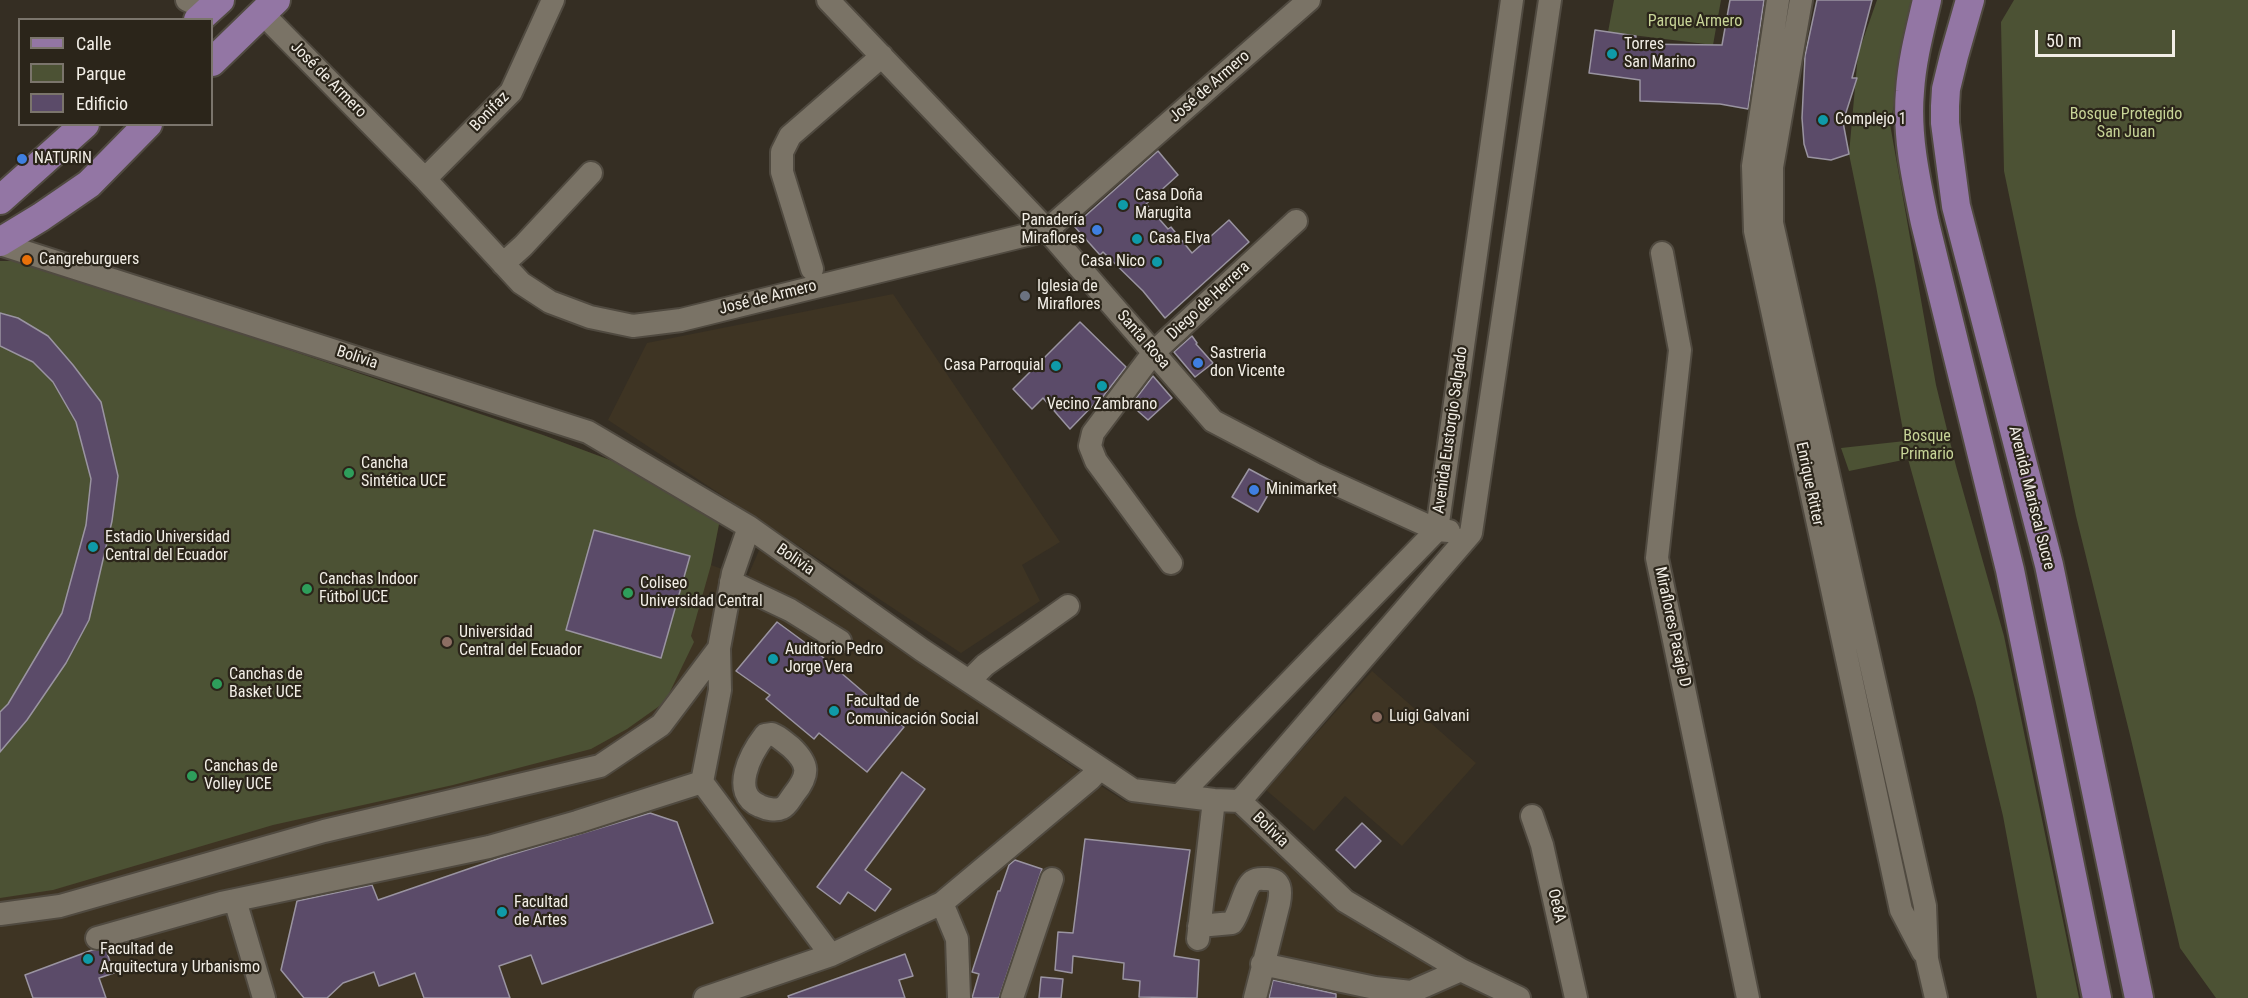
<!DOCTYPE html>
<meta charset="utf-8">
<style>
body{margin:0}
#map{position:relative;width:2248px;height:998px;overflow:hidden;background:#352e23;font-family:"Roboto Condensed",sans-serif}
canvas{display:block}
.legend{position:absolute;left:18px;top:18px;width:195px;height:108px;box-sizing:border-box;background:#2b251a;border:2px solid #7b756c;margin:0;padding:8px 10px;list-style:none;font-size:18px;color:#f2eee6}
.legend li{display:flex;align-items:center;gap:12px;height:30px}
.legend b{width:30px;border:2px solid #7b756c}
.scale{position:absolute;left:2035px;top:30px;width:140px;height:27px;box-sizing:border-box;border:3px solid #f2eee6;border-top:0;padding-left:8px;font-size:18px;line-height:21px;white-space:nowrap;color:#f2eee6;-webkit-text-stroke:4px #2b251a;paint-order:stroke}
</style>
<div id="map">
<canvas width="2248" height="998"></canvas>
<ul class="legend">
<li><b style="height:8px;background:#9376a4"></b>Calle</li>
<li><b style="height:16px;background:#4c5234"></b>Parque</li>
<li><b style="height:16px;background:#5b4b69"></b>Edificio</li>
</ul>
<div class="scale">50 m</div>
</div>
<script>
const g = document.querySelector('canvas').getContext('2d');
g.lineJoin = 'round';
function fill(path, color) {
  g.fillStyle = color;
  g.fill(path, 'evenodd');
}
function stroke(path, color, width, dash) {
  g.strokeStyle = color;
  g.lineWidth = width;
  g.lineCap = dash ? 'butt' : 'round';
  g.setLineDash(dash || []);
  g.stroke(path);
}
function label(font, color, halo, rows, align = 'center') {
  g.font = font + ' "Roboto Condensed",sans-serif';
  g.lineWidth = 4.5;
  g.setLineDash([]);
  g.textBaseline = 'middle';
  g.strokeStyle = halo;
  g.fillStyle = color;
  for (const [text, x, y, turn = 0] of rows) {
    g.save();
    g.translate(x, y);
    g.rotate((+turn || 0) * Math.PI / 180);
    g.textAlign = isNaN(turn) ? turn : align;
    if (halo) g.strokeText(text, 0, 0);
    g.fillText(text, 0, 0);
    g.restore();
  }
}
const built = new Path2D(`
 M0 261 251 336 294 352 543 435 618 463 720 519 711 565 747 578 760 548 1090 779 1126 802 1233 813 1375 935 1490 998H0Z
 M893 294 1060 542 1022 565 1040 601 961 653 608 420 647 343Z
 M1372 671 1476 763 1402 846 1345 796 1314 831 1266 790Z`);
const green = new Path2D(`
 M1614 0H1721L1713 45 1608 32Z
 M1877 0H1924L1909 34 1890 124 1936 385 1956 466 2004 636 2079 998H2037L2003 816 1975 699 1908 459 1849 471 1841 448 1905 441 1876 286 1849 154 1858 54Z
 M2014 0H2248V998H2216L2180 948 2130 735 2076 516 2004 171 2001 22Z
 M0 261H24L543 435 618 463 674 487 720 519 711 565 691 636 694 642 665 702 627 729 591 749 453 785 273 825 53 890 0 898Z`);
const building = new Path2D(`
 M1730 0H1764L1748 109 1720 104 1640 101V80L1589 73 1595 30 1636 36 1635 44 1722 45Z
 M1817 0H1872L1852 78H1857L1843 122 1849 154 1831 160 1808 157 1804 144 1802 118 1805 56Z
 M1158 151 1178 175 1146 204 1168 229 1171 227 1192 253 1229 220 1249 242 1165 318 1143 291 1103 252 1100 255 1074 226Z
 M0 313 18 318 48 336 73 365 101 402 118 476 112 521 89 620 66 663 27 720 0 752V712L8 704 62 613 86 525 91 479 76 422 53 382 33 362 0 346Z
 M1080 322 1126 367 1101 399 1100 398 1070 429 1043 398 1032 409 1013 389Z
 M1192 336 1197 343 1196 344 1213 363 1195 377 1174 352Z
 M1153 376 1172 398 1148 420 1131 405Z
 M1249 469 1275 483 1258 512 1232 497Z
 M594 530 690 556 661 658 566 630Z
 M777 622 811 647 904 727 867 772 819 733 814 739 766 699 770 695 736 671Z
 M902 772 925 789 865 870 891 889 875 911 848 892 840 904 817 887Z
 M650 813 677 822 713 923 542 984 531 955 499 966 510 998H424L415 973 379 986 374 972 343 983 327 998H304L281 970 297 901 372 885 378 900 500 858Z
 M1362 823 1381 841 1355 868 1336 850Z
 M1085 839 1190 850 1174 956 1199 960 1197 998 1139 997 1140 981 1123 979 1124 963 1073 956 1072 973 1055 970 1058 932 1073 933Z
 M1015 860 1042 869 999 998H972L979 974 972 972 998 891H1000L1009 865Z
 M92 950H106L114 973 99 978 106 998H33L25 975Z
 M905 954 913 976 899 980 905 998H789L788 996Z
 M1041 977 1063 979 1061 998H1039Z
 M1273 980 1336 994V998H1269Z`);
const minor = new Path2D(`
 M187 0 209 10
 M828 0 1047 230 1213 421 1314 474 1437 530 1449 531
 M1778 0 1753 166 1755 231 1901 910 1923 952
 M1801 0 1772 167V223L1925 906 1927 959 1936 998
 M261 12 425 179 521 283 550 302 590 317 633 326 681 320 1047 230 1309 0
 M425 179 511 92 553 0
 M0 244 588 432 749 527 922 650 1133 790 1214 800 1240 801 1345 901 1461 970 1519 998
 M1662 253 1680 350 1657 558 1748 998
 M503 264 523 246 591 173
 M812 269 782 172V152L790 136 882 56
 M1171 563 1096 461 1090 446 1093 433 1154 352 1296 221
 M731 582 790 610 840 641
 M719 648 720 690 702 782 831 955
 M970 680 985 665 1068 606
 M772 734C780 737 784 742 791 747 809 764 810 774 794 794 791 798 787 806 782 808 776 811 766 809 760 806 729 793 751 753 765 735Z
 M1180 795 1437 530 1512 0
 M1240 801 1471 533 1550 0
 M1532 816 1542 845 1576 998
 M235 900 264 998
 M942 903 957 939 959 998
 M0 914 60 906 324 831 600 766 661 725 719 648 733 573 749 527
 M1199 926 1232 923C1240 913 1244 887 1253 881 1257 878 1262 879 1267 879 1282 880 1281 892 1279 903L1255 998
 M97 938 221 903 489 847 577 822 702 782
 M1198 939 1214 800
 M1262 964 1375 988 1411 992 1461 970
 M705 998 831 955 942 903 1090 779 1100 768
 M1012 998 1052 879`);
const major = new Path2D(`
 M1927 0C1920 30 1912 60 1910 91 1906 135 1916 180 1925 223L2010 570 2097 998
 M1970 0 1954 56 1946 89 1945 106V123L1956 206 2049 565 2139 998
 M198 20 220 0
 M212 62 276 0
 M0 200 85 124
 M0 242 41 217 89 184 148 124`);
const markers = [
 [1612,54,6,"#0f9aa8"],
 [1823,120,6,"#0f9aa8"],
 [22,159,6,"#3f7fe0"],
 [1123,205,6,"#0f9aa8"],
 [1097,230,6,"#3f7fe0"],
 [1137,239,6,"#0f9aa8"],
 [27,260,6,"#e8710a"],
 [1157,262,6,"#0f9aa8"],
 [1025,296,6,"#6b7280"],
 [1198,363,6,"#3f7fe0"],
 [1056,366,6,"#0f9aa8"],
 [1102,386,6,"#0f9aa8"],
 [349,473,6,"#2e9e5b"],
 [1254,490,6,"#3f7fe0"],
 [93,547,6,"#0f9aa8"],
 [307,589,6,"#2e9e5b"],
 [628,593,6,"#2e9e5b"],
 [447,642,6,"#8d6e63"],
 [773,659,6,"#0f9aa8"],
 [217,684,6,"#2e9e5b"],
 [834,711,6,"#0f9aa8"],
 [1377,717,6,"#8d6e63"],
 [192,776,6,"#2e9e5b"],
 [502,912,6,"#0f9aa8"],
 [88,959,6,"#0f9aa8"]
];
const parkNames = [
 ["Parque Armero",1695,22],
 ["Bosque Protegido",2126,115],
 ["San Juan",2126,133],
 ["Bosque",1927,437],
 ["Primario",1927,455]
];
const poiNames = [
 ["Torres",1624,45],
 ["San Marino",1624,63],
 ["Complejo 1",1835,120],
 ["NATURIN",34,159],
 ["Casa Doña",1135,196],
 ["Marugita",1135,214],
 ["Panadería",1085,221,"right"],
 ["Miraflores",1085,239,"right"],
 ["Casa Elva",1149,239],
 ["Cangreburguers",39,260],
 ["Casa Nico",1145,262,"right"],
 ["Iglesia de",1037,287],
 ["Miraflores",1037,305],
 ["Sastreria",1210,354],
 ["don Vicente",1210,372],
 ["Casa Parroquial",1044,366,"right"],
 ["Vecino Zambrano",1102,405,"center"],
 ["Cancha",361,464],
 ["Sintética UCE",361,482],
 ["Minimarket",1266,490],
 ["Estadio Universidad",105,538],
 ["Central del Ecuador",105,556],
 ["Canchas Indoor",319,580],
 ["Fútbol UCE",319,598],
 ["Coliseo",640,584],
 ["Universidad Central",640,602],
 ["Universidad",459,633],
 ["Central del Ecuador",459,651],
 ["Auditorio Pedro",785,650],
 ["Jorge Vera",785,668],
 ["Canchas de",229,675],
 ["Basket UCE",229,693],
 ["Facultad de",846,702],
 ["Comunicación Social",846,720],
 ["Luigi Galvani",1389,717],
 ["Canchas de",204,767],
 ["Volley UCE",204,785],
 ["Facultad",514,903],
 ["de Artes",514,921],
 ["Facultad de",100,950],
 ["Arquitectura y Urbanismo",100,968]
];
const streetNames = [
 ["José de Armero",328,80,45],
 ["José de Armero",1210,87,-41],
 ["Bonifaz",490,112,-46],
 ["José de Armero",768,298,-14],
 ["Diego de Herrera",1209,301,-43],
 ["Santa Rosa",1143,340,49],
 ["Bolivia",357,358,18],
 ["Avenida Eustorgio Salgado",1451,430,-82],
 ["Enrique Ritter",1809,484,78],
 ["Avenida Mariscal Sucre",2031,498,76],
 ["Bolivia",795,560,35],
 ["Miraflores Pasaje D",1672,627,78],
 ["Bolivia",1270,830,44],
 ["Oe8A",1556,906,77]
];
fill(built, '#3e3423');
fill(green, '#4c5234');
fill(building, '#5b4b69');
stroke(building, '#9a94a1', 1.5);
stroke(minor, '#504a40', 26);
stroke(major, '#504a40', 32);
stroke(minor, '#7a7366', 22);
stroke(major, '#9376a4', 28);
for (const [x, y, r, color] of markers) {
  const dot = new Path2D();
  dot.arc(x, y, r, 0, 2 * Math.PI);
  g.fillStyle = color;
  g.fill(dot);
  stroke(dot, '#2b251a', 2);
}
label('16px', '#c7d497', '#2b251a', parkNames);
label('16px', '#f2eee6', '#2b251a', poiNames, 'left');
label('16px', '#f2eee6', '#2b251a', streetNames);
</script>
